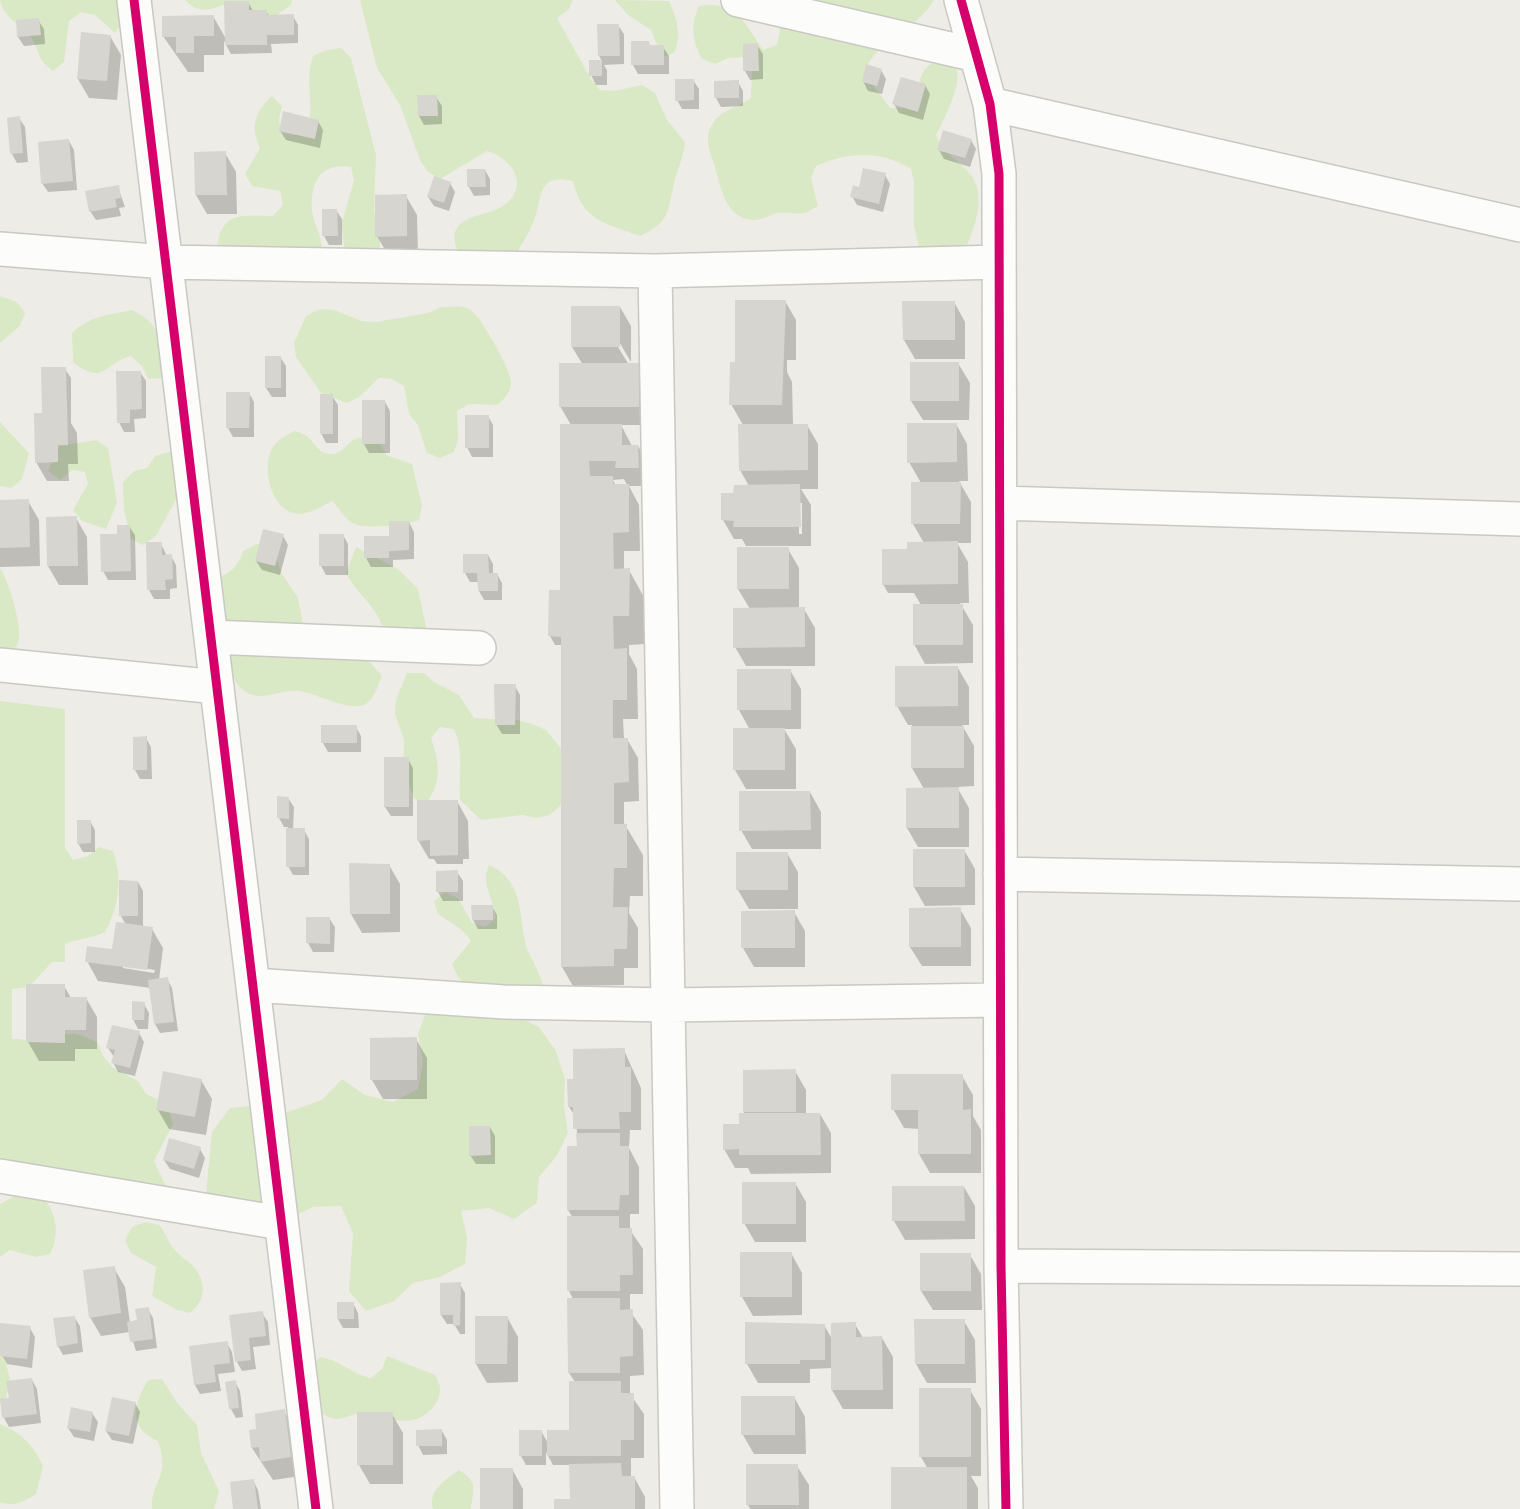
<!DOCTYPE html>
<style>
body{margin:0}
canvas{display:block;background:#eeece6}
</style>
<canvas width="1520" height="1509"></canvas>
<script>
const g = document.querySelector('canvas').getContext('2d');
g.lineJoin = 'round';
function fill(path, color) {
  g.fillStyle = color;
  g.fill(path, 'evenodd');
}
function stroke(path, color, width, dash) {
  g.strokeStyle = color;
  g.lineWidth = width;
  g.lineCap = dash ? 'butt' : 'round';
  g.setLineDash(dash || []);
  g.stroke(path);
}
const green = new Path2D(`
 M0 0H122L123 21 115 33 95 15 81 12 69 21 64 62 53 71C35 58 40 49 30 36 19 24 3 17 0 0Z
 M185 0H292L291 5 267 22 231 2C213 9 200 16 185 0Z
 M360 0H573L569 9 557 18 591 79 600 90 614 91 642 85 655 93 667 120 685 142C684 157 677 169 674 183 668 212 669 223 640 236 605 223 582 221 573 181 537 173 543 196 534 220 529 234 520 246 513 259H462C435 211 489 220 507 203 530 182 509 157 487 151L440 179 428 172 420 160 400 105 377 68Z
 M615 0 669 1C677 18 682 35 674 53L662 57 651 30 628 15Z
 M773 0H934C917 30 876 39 864 73L890 108H904C928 87 910 65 948 58 950 61 955 66 957 70 961 85 944 121 936 135 944 155 962 162 973 178 986 200 974 227 966 248L921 254 914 226V182L911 169C880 150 849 152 816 166L811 178 818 206C797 219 798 211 779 213 770 214 761 221 752 220 725 217 721 188 715 167 710 152 703 137 713 123 721 110 739 107 751 98L752 67 742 57 728 58 715 64 702 59C692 40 690 25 699 6 737 0 745 24 763 50L777 45 780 31Z
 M341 48 351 58 376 155 374 211 380 240V254L345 253 341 225 354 181 351 167C322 162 310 181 312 209 314 229 325 236 321 259L228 254 218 244C222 210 246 216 273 216L283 205 280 191 252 186 245 174 260 148C250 127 255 111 272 96L282 106 279 120 281 133 295 135 308 130C315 104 304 83 313 56L327 50Z
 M0 296 17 302 25 313 20 326 0 343Z
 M441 307C450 307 461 305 469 309 480 314 511 370 511 382 511 393 504 399 497 405L469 404 457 411 458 439 454 452 440 458 427 453 418 425 409 414 404 386 392 379 379 378 359 397 347 403 321 393 296 357 294 343 306 316 320 309 334 310 362 321 376 322 428 313Z
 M131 310C160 322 159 338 167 365L161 378 148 379 142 366 131 356C104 363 104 387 73 362L72 333C89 316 109 315 131 310Z
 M0 422 29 453 22 479 11 488 0 486Z
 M295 431C299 432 305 434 308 437 315 443 318 453 329 454 351 455 345 428 379 441L386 455 412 464 422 506 419 520C406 525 364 530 352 523 345 519 339 508 332 501 324 505 315 511 306 513 274 521 259 470 273 447 278 439 287 435 295 431Z
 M97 440 108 448 117 503 106 529 82 521 73 510 88 484 85 472 72 470 60 480 48 471 59 446Z
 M176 450 183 487 156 536 143 545 131 539 124 510 123 482 134 471 147 468 155 456Z
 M257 544 269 549 277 560 282 574 298 598 303 626 364 655 382 676C378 685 375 698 366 704 351 713 316 693 299 691 281 689 260 703 244 691 237 686 233 676 229 668L212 580C229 574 238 568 243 551Z
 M356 547 398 569 418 589 427 631 384 632C378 606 357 595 346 573Z
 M0 568C8 579 22 626 19 639 16 650 8 658 0 666Z
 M407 673H424L434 682 459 695 474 718 518 720 532 724 546 730 564 752 566 793 560 806 550 815 536 818 523 815 481 820 460 800C458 775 465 753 454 729L440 727 431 738C440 764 442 781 426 804L414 798 403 769 404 740 395 714 396 700Z
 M0 701 65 709V848L73 860 88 856 99 847 113 851C123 879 119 906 105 932 92 939 79 938 65 944V962H52L29 987 12 989V1039C18 1038 24 1040 30 1040 63 1040 65 1024 98 1043L103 1056 112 1067 138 1081 146 1094 159 1100 169 1111 173 1124 154 1161 166 1186 167 1199 104 1176 0 1163Z
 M489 865C527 882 517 920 528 951 534 964 541 975 544 990L469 988 458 977 452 964 471 941 462 930 438 914 434 901 445 892 458 898 472 923 485 927 496 918C494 898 480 885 489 865Z
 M428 1007 513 1014 539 1027 556 1051 565 1079 564 1106 568 1133 556 1157 539 1177 537 1203 514 1219 489 1208 461 1211 467 1237 465 1264 440 1277 413 1283 394 1301 366 1311 349 1291 353 1233 341 1206 313 1207 288 1219 265 1235 237 1233 213 1221 206 1193 212 1132 230 1108 259 1105 285 1113 322 1100 342 1079 365 1095 393 1102 418 1089 423 1061 418 1034Z
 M23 1192H38C56 1209 61 1232 50 1254L36 1257 10 1250 0 1257V1204Z
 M146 1222 159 1225C165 1232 168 1241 174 1249 180 1257 189 1261 195 1268 207 1284 205 1301 190 1313L177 1310 152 1296 156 1267 131 1253 125 1240 132 1227Z
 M0 1344 10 1378 5 1404 0 1405Z
 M387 1356 435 1375C437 1379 440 1384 440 1388 441 1406 422 1421 406 1421 394 1422 382 1413 369 1413 343 1411 344 1431 313 1407L309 1368 320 1357C342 1361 351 1374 371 1378L382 1369Z
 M162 1379 178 1404 197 1425 201 1453 219 1491 214 1509H152C150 1481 171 1479 158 1441 128 1428 133 1405 148 1380Z
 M0 1424C21 1432 34 1446 43 1466L36 1494C24 1502 14 1507 0 1502Z
 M459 1470C479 1483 473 1488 471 1509H433C427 1491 446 1479 459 1470Z`);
const shadow = new Path2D(`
 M248 2 253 11H266L269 16H293L298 25V43L271 44 272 53 231 54 224 41V55H204V72H188L163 36 213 16 226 39Z
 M38 20 44 29 45 44 24 46 18 37 17 22Z
 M618 25 624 34V64L604 65 607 70V85H596L591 75V61H602L599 56Z
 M110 36 121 55 117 100 89 98 78 79Z
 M648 42 651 47H663L669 56V74H638L633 65Z
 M757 45 763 54V79L750 80 745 71Z
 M881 70 886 79 882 94 868 91 863 81Z
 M693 80 699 89V109H682L677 100Z
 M738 82 743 91V106L721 107 716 98Z
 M925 85 930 94 923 120 899 113 894 104Z
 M436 97 442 106V124L424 125 419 116Z
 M19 118 25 127 28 162 17 163 12 154 9 119Z
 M318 121 323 130 320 148 286 140 280 131Z
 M971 140 976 149 970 167 944 159 939 150Z
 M69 141 74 150 77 190 48 192 42 183Z
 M225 153 236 172 237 214H207L196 195Z
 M485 170 490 179V195L474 196 469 187Z
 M885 175 890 184 883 212 857 205 852 196Z
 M450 183 455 192 449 211 434 206 428 197Z
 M118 187 125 207 119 208 121 216 96 220 90 211Z
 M406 196 417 215 418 255H388L377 236Z
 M336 210 342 219V245H329L324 236Z
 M785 301 796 320V360H787V372L792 382 793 425H807L818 444V489H801L811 505V546H746L742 539H734L723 520 735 495 749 486 740 470 743 425 731 404 738 364ZM799 503H802V534H799Z
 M954 302 965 322V359H915L904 340Z
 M620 307 631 326V362L618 340 615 342 629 365H638L649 384V425H621L632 446H638L649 465V486H629L639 505 640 551H624V570H629L645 599V644L629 645V654L637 669 638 719H623L624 739H627L638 758 639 801 624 802V823L643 855V896H630L629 913 638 928V968H624V985L573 986 562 967V645H555L550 636 562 596 571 425 560 406 583 365 572 347ZM624 479 627 485 616 486 613 480Z
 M280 357 286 366V397H272L266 388Z
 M958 363 970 383 969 420H923L911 401Z
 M65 369 71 378V423L77 433 78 464H68L69 481H47L36 462 43 414Z
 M140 372 146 381V418L134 419 135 432H124L119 422Z
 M249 393 254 402V437H233L228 428Z
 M332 396 338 405V443H326L321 433Z
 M385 402 390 411V453H369L364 444Z
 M488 416 493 425V457H472L467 447Z
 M956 424 967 444 968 481H959L971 502V543H957L968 562 969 603H960L973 625V663L925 664 914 644 921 605 914 593H888L883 584 909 551 924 543 913 524 921 483 909 462Z
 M0 501H28L39 520 40 566 0 567Z
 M47 518H76L87 537 88 585H59L48 566Z
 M409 522 414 532V559L393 560V567H371L366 558Z
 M129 526 135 535 136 580H108L103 571Z
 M343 535 348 544V575H326L321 566Z
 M283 536 288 545 280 575 262 570 256 561Z
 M148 544H161L167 556H171L176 565 177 588 170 589V599H154L149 590Z
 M788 549 799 568V609H804L815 628V666H746L735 647 750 609 738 589Z
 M488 555 493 564V574H497L502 583V600H484L479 591V582H470L465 573Z
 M958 668 969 687V725H962L974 746V786L957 787 969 808V847H918L907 828 924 789 912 768V725H908L897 706Z
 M790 670 801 689V729H784L796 749V789H746L735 770 750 730 739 710Z
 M515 686 520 695V734H502L496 724Z
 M356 727 361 736V752H328L323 743Z
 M146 738 151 747 152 779H140L135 770Z
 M408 759 413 768V816H391L385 807Z
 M810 792 821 812V849H752L741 830Z
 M288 798 294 807 293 830H304L309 839V875H293L288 866V827H284L279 818Z
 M457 801 468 821 469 859H463V864H437L434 859H429L418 840Z
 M90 821 95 830V852H83L78 843Z
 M964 850 975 869V905L925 906 914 887Z
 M787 853 798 872V909H749L738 890Z
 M389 865 400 884V932L362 933 351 914Z
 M457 872 463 881V901H443L438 892Z
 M138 882 143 891V927L152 929 163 948 159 980 167 979 172 988 178 1031 160 1033 155 1024 151 988 98 981 87 961 113 951 126 925 121 916ZM123 965 155 970 154 973 123 968Z
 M492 906 497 915V929H478L473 920Z
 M910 909H960L971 928V966H922L910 947Z
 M794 912 805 931V967H754L743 948Z
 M329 918 335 927 334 952H313L308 943Z
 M64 986 71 998H86L97 1017V1049H75V1061H39L28 1042Z
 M144 1004 149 1013 148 1029H138L133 1019Z
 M139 1033 144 1042 135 1076 118 1072 113 1062 114 1057 108 1048Z
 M416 1039 427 1058V1099H383L372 1080Z
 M624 1050 641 1088V1130H630L629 1148 639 1167V1214H630V1230L643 1249V1294H630V1311L643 1330 644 1375 630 1376V1394L644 1414V1458H631V1477H634L645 1497V1509H555L571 1501V1465H553L546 1452V1465H526L521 1456 541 1431 548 1443 570 1431 575 1382 569 1373 573 1299 569 1291 573 1218 568 1210 579 1148 575 1116 569 1107 574 1081Z
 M744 1071H795L806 1090V1114H820L831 1133V1173L751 1174 748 1168H735L724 1149 740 1126 744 1114Z
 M962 1076 973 1095V1116L981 1130V1173H930L919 1154 920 1129 904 1128 893 1109Z
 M201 1080 212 1099 206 1135 169 1129 158 1110Z
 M490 1127 495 1136V1164H476L470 1155Z
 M200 1149 205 1158 199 1178 170 1169 164 1160Z
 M795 1183 806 1202V1242H755L744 1223Z
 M964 1187 975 1206V1239L905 1240 894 1221Z
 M791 1253 802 1273V1315L753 1316 742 1297Z
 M921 1255H970L981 1274 982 1310H933L921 1291Z
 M114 1268 125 1287 130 1323 138 1322 148 1309 153 1318 157 1348 136 1351 130 1332 101 1336 90 1317Z
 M460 1284 465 1293V1334H460L454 1324H447L441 1315Z
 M353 1303 358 1313 359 1328H343L338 1319Z
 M262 1313 268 1322 270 1345 253 1347 256 1369 242 1371 237 1362 231 1316Z
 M74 1317 80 1326 83 1352 63 1355 58 1346Z
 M507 1317 518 1337V1382L487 1383 476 1364Z
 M964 1321 975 1340 976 1383H927L916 1364Z
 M855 1324 863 1338H882L893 1357V1409H843L832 1390V1368L810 1369V1383H758L747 1364 824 1325 832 1339Z
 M0 1325 30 1328 35 1337 32 1368 7 1364 2 1355Z
 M227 1343 232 1352 235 1372 218 1374 221 1391 200 1394 195 1385Z
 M32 1380 37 1389 41 1423 9 1427 4 1418Z
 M235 1382 240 1391 243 1417 236 1418 231 1409Z
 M970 1390 981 1409V1476H971L978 1488V1509H893L928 1469 921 1457Z
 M794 1397 805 1417 806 1454H754L743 1435Z
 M135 1403 140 1412 133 1444 112 1440 106 1431Z
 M284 1411 295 1430 301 1476 273 1480 252 1448 250 1431 258 1430Z
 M92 1413 98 1422 94 1441 74 1437 68 1428Z
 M392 1414 403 1433V1484H370L359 1465Z
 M442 1431 447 1440V1454L423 1455 418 1445Z
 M797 1466 809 1485V1509H750L748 1505Z
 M512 1469 523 1489V1509H482Z
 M253 1480 258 1490 261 1509H235Z`);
const building = new Path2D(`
 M224 1H249V10H267V15L294 14V35H267V45H225Z
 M214 15V36H194V53H176V37H162V16Z
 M39 18 41 35 17 37 16 20Z
 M597 24H619L620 56H598Z
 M81 32 111 35 107 81 77 79Z
 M631 41H649L650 45H664V65H631Z
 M758 43 759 71H743V44Z
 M589 60H602V76H589Z
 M866 64 882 69 877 86 862 82Z
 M901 77 926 84 918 112 892 104Z
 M675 79H694V100L675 101Z
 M739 80V98H714V81Z
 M417 95H437L438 116H418Z
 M283 111 319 120 315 139 279 131Z
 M20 116 23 153 10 154 7 118Z
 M943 130 972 139 965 158 937 150Z
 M69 139 73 181 41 184 38 142Z
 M226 151 227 195H195L194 152Z
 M863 168 886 173 879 204 850 197 853 185 859 187Z
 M467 169H485L486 187H467Z
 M434 176 451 182 444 203 427 197Z
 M119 185 121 198 115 199 117 207 89 212 85 191Z
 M407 194V236L375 237V195Z
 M322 209H337L338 236H322Z
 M735 300H786L782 405H729L730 362H735Z
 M902 301H955V340H903Z
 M571 306H620V347H571Z
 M265 356H281V388H265Z
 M910 362H959V401H910Z
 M559 363H639V407H559Z
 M41 367H66L68 445H58V462L35 463 34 413H42Z
 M116 371H141L142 409 130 410V423H117Z
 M226 392H250L249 428H226Z
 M320 394H333V434H320Z
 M362 400H385V444H362Z
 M465 415H489V448H465Z
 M907 423H957V462L907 463Z
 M560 424H622V445H638L639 468H615L616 461H589L590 476H613V484H629V532L613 533 614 569 630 568 629 616H613L614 649 627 648V700H613V738H628L629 782 614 783V824H627V868H614L613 907H628L627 949H614V966L561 967V637L548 636 549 590H560Z
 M738 424H808V470L739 471Z
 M911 482H961L960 524H911Z
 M800 484 801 527H733L734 521 721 520V493H733L734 485Z
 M29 499 30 547 0 548V500Z
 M77 516 78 566H47L46 517Z
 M389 521H409V550L389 551V558H364V536H389Z
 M117 525H130L131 571 101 572 100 534H117Z
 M263 529 284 534 275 566 255 561Z
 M319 534H344V566H319Z
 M958 541V584L882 585V549H907V542Z
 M146 542H162V555L172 554 173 579 165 580 166 590H147Z
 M737 547H789V589H737Z
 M463 554H488L489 573H498V591H478L477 573H463Z
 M913 604H963V645H913Z
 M805 607V647L733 648V608Z
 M895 666H958V706L895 707Z
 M737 669H791V710H737Z
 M494 684H516L515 725H495Z
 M321 725H357V743H321Z
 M911 726H964V768H911Z
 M733 728H785V770H733Z
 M147 736V770H133V737Z
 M384 757H409V807H384Z
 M959 787V828H906V788Z
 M739 791H810L811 830 739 831Z
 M277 796 289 797V819L277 818Z
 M417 800H458V855L430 856V840L417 841Z
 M77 820H91V843L77 844Z
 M286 828H305V867H286Z
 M913 849H965V887H913Z
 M736 852H788V890H736Z
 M349 863 390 864V914H350Z
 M458 870V892H436V871Z
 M119 880 138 881V916H119Z
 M471 905H493V920H472Z
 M961 907V947H909V908Z
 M795 910V948H741V911Z
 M306 917H330V944L306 943Z
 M116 922 153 927 147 970 85 962 87 946 112 949Z
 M168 977 174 1022 154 1024 148 980Z
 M26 984H65V997H87L86 1030H65V1043L26 1042Z
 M132 1001 145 1002 144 1020H132Z
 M112 1025 140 1031 130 1068 111 1063 115 1050 106 1048Z
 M417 1037V1080H370V1038Z
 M625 1048V1067H631V1112H619L620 1129H573V1107H568L567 1079H573V1049Z
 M796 1069V1112H743V1070Z
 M163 1071 202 1079 195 1117 156 1110Z
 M891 1074H963V1110L971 1109V1154H918V1110H891Z
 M739 1113H820L821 1155H739V1149L723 1150V1124H739Z
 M469 1126H490L491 1155 469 1156Z
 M576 1133H620V1146H629V1195H620L619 1210H567V1146H577Z
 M169 1138 201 1147 194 1169 163 1160Z
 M742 1182H796V1224H742Z
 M892 1186H964L965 1221H892Z
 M567 1216H619V1228H632L633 1275H620V1291H567Z
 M740 1252H792V1297H740Z
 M920 1253H971V1291H920Z
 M115 1266 121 1313 89 1318 83 1270Z
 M461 1282 460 1325 453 1326V1315H440V1283Z
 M567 1298H620V1310L633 1309V1356L620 1357V1373H568Z
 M337 1302H354V1319H337Z
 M149 1307 153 1339 130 1342 127 1322 137 1320 135 1309Z
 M263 1311 266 1336 249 1338 251 1360 235 1362 229 1315Z
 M75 1316 78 1343 57 1347 53 1318Z
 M475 1316H508L507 1364H475Z
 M914 1319H965V1364H915Z
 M745 1322 825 1324V1360H800V1364H745Z
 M856 1322V1337L882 1336 883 1390H831V1323Z
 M0 1323 31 1326 27 1359 0 1356Z
 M228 1341 230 1363 214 1365 216 1382 194 1385 189 1346Z
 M32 1378 37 1414 2 1418 0 1399 9 1398 6 1381Z
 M236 1380 239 1408 229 1409 225 1382Z
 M569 1381H621V1393H634V1440H621V1456H547V1430H569Z
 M919 1388H971V1457H919Z
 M741 1396H795V1435H741Z
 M112 1397 136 1402 129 1436 105 1431Z
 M71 1407 93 1412 90 1432 67 1428Z
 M285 1409 291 1457 260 1462 259 1447 251 1448 249 1430 256 1429 255 1414Z
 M357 1412H393V1465H357Z
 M442 1429V1446H416V1430Z
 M519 1430H542V1456H519Z
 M621 1463 622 1476H635V1509H554V1499H570L569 1464Z
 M746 1464H798L799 1505H746Z
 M891 1467H967V1509H891Z
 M480 1468H513V1509H480Z
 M254 1479 258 1509H233L230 1482Z`);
const minor = new Path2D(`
 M134 0 316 1509
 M738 0 976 55
 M961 0 990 104 999 174 1001 1266 1006 1509
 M990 104 1520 225
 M0 249 166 262 655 271 999 262
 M655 271 677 1509
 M1000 503 1520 519
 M211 637 479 648
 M0 665 217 687
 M1000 874 1520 884
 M253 985 504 1002 669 1005 1000 1000
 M0 1176 281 1223
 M1001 1266 1520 1269`);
const cycleway = new Path2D(`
 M134 0 316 1509
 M961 0 990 104 999 174 1001 1266 1006 1509`);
fill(green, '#dae9c5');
fill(shadow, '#0003');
fill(building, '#d7d5cf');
stroke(minor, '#cac8c2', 36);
stroke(minor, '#fcfcfb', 33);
stroke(cycleway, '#d6006c', 9);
</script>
